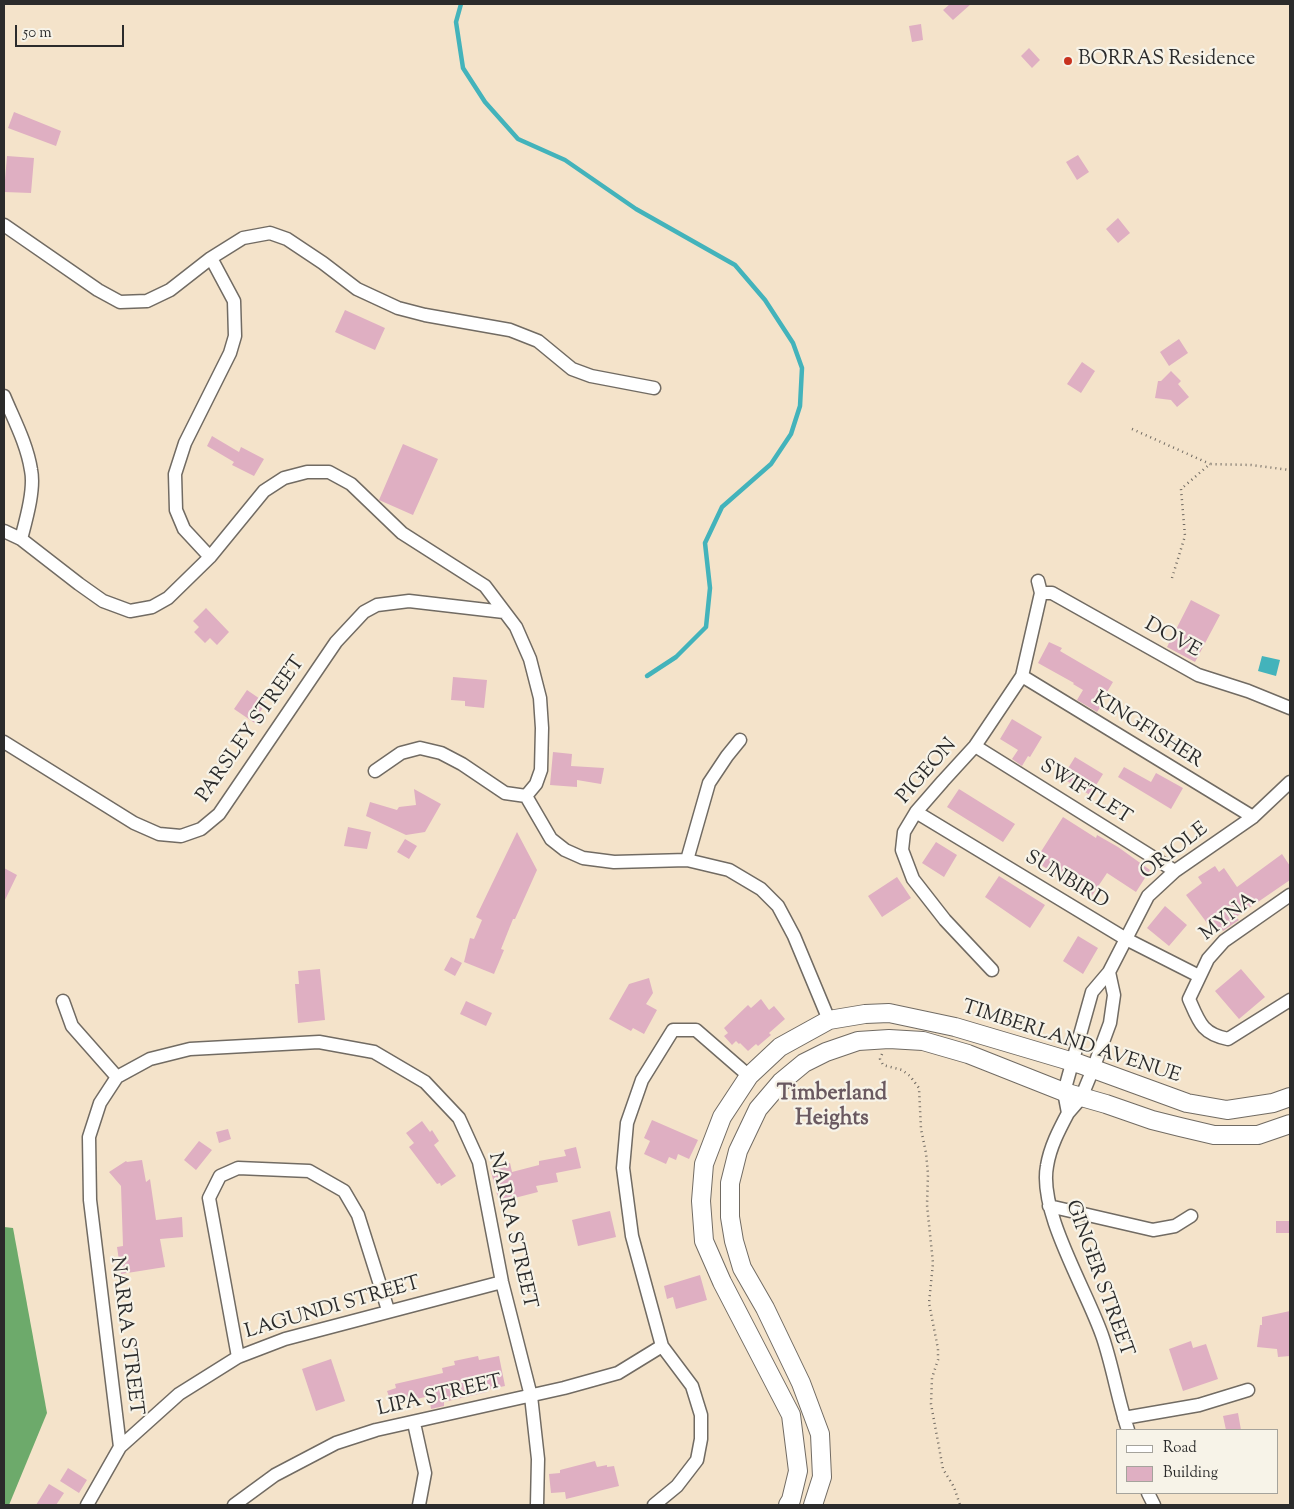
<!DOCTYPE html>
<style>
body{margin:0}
#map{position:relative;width:1294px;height:1509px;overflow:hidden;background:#f4e3ca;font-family:"Sorts Mill Goudy",serif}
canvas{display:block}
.frame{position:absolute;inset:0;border:5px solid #2b2b2b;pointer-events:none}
.legend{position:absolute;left:1116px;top:1429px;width:162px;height:65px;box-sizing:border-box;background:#f7f3e8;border:1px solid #a5a39c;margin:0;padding:6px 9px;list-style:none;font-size:15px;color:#2b2b2b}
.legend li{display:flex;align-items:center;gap:10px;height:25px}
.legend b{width:25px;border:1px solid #a5a39c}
.scale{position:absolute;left:15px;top:25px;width:109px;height:22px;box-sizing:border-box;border:2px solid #2b2b2b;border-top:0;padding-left:6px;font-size:15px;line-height:18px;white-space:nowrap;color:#2b2b2b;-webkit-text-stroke:4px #f7f3e8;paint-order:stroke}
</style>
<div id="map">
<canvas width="1294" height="1509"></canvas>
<div class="frame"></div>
<ul class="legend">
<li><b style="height:6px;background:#fff"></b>Road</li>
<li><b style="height:14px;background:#dfafc2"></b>Building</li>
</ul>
<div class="scale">50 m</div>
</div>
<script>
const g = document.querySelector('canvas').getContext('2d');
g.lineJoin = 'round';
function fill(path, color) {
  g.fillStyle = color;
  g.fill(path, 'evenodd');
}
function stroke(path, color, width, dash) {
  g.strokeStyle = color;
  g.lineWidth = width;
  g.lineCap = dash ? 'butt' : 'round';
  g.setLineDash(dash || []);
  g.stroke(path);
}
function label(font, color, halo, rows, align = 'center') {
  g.font = font + ' "Sorts Mill Goudy",serif';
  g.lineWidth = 4.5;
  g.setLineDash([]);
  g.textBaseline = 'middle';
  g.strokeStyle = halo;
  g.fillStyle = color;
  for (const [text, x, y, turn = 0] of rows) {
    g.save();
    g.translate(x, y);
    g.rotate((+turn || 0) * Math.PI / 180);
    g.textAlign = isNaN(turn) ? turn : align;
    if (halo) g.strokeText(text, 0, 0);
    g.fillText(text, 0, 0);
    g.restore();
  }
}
const forest = new Path2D(`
 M4 1227 13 1228 47 1413 9 1505H4Z`);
const water = new Path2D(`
 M1262 656 1280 660 1276 676 1258 671Z`);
const stream = new Path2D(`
 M461 4 456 22 463 68 485 102 518 139 565 160 636 209 735 265 765 300 793 343 802 368 800 406 791 434 771 464 722 507 705 543 710 588 706 627 676 657 647 676`);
const building = new Path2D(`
 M950 4H971L953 20 943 10Z
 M921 24 923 40 912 42 909 26Z
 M1029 48 1040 60 1032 68 1021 56Z
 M14 112 61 131 56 146 8 128Z
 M1078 155 1089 172 1077 180 1066 162Z
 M7 156 34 158 31 193 4 192Z
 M1118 218 1130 233 1118 243 1106 229Z
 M345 310 385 328 375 350 335 332Z
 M1179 339 1188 353 1169 366 1160 352Z
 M1082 362 1095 371 1081 393 1067 384Z
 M1171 371 1181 381 1178 384 1189 397 1177 407 1171 400 1155 398 1158 381H1161Z
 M212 436 239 452 241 447 264 459 254 476 232 465 234 462 207 446Z
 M403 444 438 459 413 515 379 500Z
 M1191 600 1220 615 1195 662 1167 647Z
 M206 608 229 632 217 645 210 638 205 643 194 632 199 627 193 621Z
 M1049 642 1062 648 1060 651 1113 682 1101 702 1103 703 1097 712 1077 700 1083 690 1073 684 1074 683 1038 663Z
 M453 677 487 680 484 708 465 706V701L451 700Z
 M247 690 266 703 260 712 266 716 259 726 234 709Z
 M1012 719 1042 737 1030 757 1028 756 1022 766 1012 759 1018 750 1000 739Z
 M553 752 572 754 571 766 604 768 601 784 577 780V787L550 785Z
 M1075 757 1103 774 1090 795 1062 778Z
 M1124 767 1151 782 1156 773 1183 788 1171 809 1118 777Z
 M414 789 441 804 425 832 406 835 366 816 370 802 397 810 399 807 416 805Z
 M959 789 1015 824 1003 842 947 807Z
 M1063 817 1096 838 1097 835 1118 847 1150 870 1136 892 1107 873 1091 897 1035 861Z
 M348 827 371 832 367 849 344 846Z
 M517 832 537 870 515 919H513L501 949 504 950 494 974 464 962 470 938 474 939 482 920 476 917Z
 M405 839 417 846 409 859 397 852Z
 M936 842 957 855 944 877 922 863Z
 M1282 854 1290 866V880L1236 917 1239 920 1223 931 1221 928 1216 932 1214 929 1213 931 1186 895 1202 883 1198 877 1215 866 1219 872 1224 868 1237 887Z
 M4 868 17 875 4 902Z
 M999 876 1045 905 1030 928 985 897Z
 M897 877 911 898 882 917 868 896Z
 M1165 906 1187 925 1169 946 1147 928Z
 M1078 936 1098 948 1083 974 1063 961Z
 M451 957 462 963 455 976 444 970Z
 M320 969 325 1020 298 1023 295 984H299L298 971Z
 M1241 969 1265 997 1239 1019 1215 991Z
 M649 978 653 993 646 1004 657 1010 644 1034 633 1028 631 1031 609 1019 629 984Z
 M761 999 769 1010 774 1006 785 1019 769 1033 771 1035 758 1046 756 1044 748 1051 740 1043 739 1044 736 1041 732 1045 724 1036 728 1033 724 1028 748 1005 751 1008Z
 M466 1001 492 1013 486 1026 460 1014Z
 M652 1120 698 1140 689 1159 678 1154 676 1160 669 1157 666 1164 644 1154 650 1141 644 1138Z
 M422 1121 430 1132 432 1130 439 1141 434 1145 456 1176 441 1186 440 1183 437 1184 409 1147 414 1143 406 1133Z
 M228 1129 231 1139 219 1143 216 1132Z
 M199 1141 212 1150 196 1170 184 1160Z
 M576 1147 581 1168 556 1173 558 1182 536 1186 538 1192 499 1202 490 1168 510 1163 512 1172 539 1165V1161L566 1156 564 1150Z
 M142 1160 146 1182 150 1179 156 1220 182 1217 183 1237 160 1239 165 1267 121 1274 117 1247 123 1246 121 1186 109 1172 126 1161 127 1162Z
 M610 1211 616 1237 578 1246 572 1220Z
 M1276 1221H1290V1233H1276Z
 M700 1275 707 1300 676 1309 673 1297 667 1299 664 1286Z
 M1290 1311V1356L1278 1357 1277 1349 1257 1347 1260 1325H1262V1317Z
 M1191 1341 1193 1348 1206 1344 1218 1379 1183 1391 1169 1349Z
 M478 1356 479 1360 499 1356 505 1386 486 1390 487 1392 444 1402V1406L431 1409 429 1396 417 1399 416 1397 392 1405 387 1391 396 1388 395 1384 443 1373 442 1368 455 1365 454 1361Z
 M331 1359 345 1401 316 1411 302 1369Z
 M1238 1413 1241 1430H1226L1223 1416Z
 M595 1461 597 1467 607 1465V1467L614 1466 619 1486 566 1499 565 1492 551 1493 549 1474 560 1473V1470Z
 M68 1468 87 1480 79 1493 60 1481Z
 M49 1484 64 1493 56 1505H36Z`);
const path = new Path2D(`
 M1132 429 1210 464
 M1172 578 1185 536 1181 489 1210 464 1251 465 1290 470
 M882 1054 880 1059 883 1065 902 1070 910 1076 919 1088 921 1129 926 1153 928 1174 927 1205 933 1263 929 1303 938 1349V1360L932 1378 931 1404 943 1469 954 1487 960 1505`);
const street = new Path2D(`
 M4 225 98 290 120 302 147 301 170 290 211 258 243 238 270 233 287 239 323 263 357 289 398 308 425 315 510 330 538 341 572 369 591 376 654 388
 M4 396C14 420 27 444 31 470 35 489 26 520 21 539
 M4 531 21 539 79 584 103 601 130 611 152 607 168 598 210 557 264 491 284 478 307 472H329L351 484 402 533 485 586 516 627 530 659 540 698 542 728 541 770 536 784 526 796
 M210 557 184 529 176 510 175 474 185 443 230 353 235 336 234 301 211 258
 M1041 593H1052L1198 675 1248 691 1290 708
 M1022 676 1253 817
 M4 742 134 823 159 834 181 836 201 829 219 814 336 642 364 612 377 605 409 601 504 612
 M975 746 1175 871
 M375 771 401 753 420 748 441 753 462 764 505 793 526 796
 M526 796 551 839 565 850 583 858 614 862 687 860 729 870 761 889 778 906 794 936 829 1020
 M916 812 1126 939 1199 976
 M687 860 709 783 727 756 740 740
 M1290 895 1224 941 1208 959 1189 999C1199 1022 1202 1034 1228 1039L1290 1000
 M992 970 945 920 913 879 902 850 904 832 916 812 943 781 975 746 1022 676 1041 593 1038 581
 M1109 972 1114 995 1110 1023 1093 1069 1081 1098 1068 1113 1064 1092 1092 992 1109 972 1148 896 1175 871 1253 817 1290 782
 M63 1001 72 1026 117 1077
 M1068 1113C1059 1130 1050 1147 1047 1166 1038 1213 1088 1292 1103 1338 1113 1368 1118 1400 1128 1430
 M1049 1206 1153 1230 1175 1226 1191 1216
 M238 1357 209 1198 220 1176 238 1168 309 1171 344 1191 358 1215 388 1310
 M1124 1418 1199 1405 1248 1390
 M414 1423 425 1473 419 1505
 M120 1447 90 1200 89 1137 100 1103 117 1077 150 1059 190 1049 319 1042 374 1052 425 1082 459 1118 479 1162 502 1282 531 1396 538 1459 537 1505
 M1148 1493 1154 1505
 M87 1505 120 1447 179 1394 238 1357 285 1339 502 1282
 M234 1505 275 1475 336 1443 376 1430 564 1388 618 1373 662 1346
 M654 1505 677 1486 697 1460 701 1439V1415L692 1386 662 1346 632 1236 623 1168 627 1123 642 1080 673 1030H696L749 1076`);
const secondary = new Path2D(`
 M788 1505 791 1500 798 1471 791 1415 722 1282 704 1241 701 1201 704 1164 722 1117 749 1076 780 1047 829 1020 865 1014 889 1013 955 1027 1080 1064 1187 1103 1227 1110 1273 1103 1290 1097
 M813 1505 822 1477 820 1434 801 1383 765 1308 742 1268 734 1241 730 1217V1183L738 1151 758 1109 781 1082 804 1063 826 1052 858 1041 889 1039 923 1041 968 1054 1064 1092 1106 1104 1152 1120 1180 1127 1214 1135H1258L1290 1124`);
const markers = [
 [1068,61,5,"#c8321e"]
];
const poiNames = [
 ["BORRAS Residence",1078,61]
];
const streetNames = [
 ["DOVE",1172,639,29],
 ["PARSLEY STREET",252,730,-55],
 ["KINGFISHER",1147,731,32],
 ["PIGEON",928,772,-49],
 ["SWIFTLET",1085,793,32],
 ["ORIOLE",1175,852,-38],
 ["SUNBIRD",1066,881,31],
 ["MYNA",1229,918,-38],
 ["TIMBERLAND AVENUE",1071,1043,18],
 ["NARRA STREET",511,1231,77],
 ["GINGER STREET",1098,1279,70],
 ["LAGUNDI STREET",333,1309,-16],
 ["NARRA STREET",125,1336,83],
 ["LIPA STREET",440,1397,-13]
];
const quarterNames = [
 ["Timberland",832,1095],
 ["Heights",832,1120]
];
fill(forest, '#6daa6b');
fill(water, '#43b3bb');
stroke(stream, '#43b3bb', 4.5);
fill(building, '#dfafc2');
stroke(street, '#716b63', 15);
stroke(secondary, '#716b63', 20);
stroke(path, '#716b63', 2.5, [1, 4]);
stroke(street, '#fff', 12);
stroke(secondary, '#fff', 18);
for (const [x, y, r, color] of markers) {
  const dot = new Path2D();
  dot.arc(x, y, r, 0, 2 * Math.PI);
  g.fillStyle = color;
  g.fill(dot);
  stroke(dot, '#f7f3e8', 2);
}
label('20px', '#2b2b2b', '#f7f3e8', poiNames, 'left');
label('20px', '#2b2b2b', '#f7f3e8', streetNames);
label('bold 22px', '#6a5960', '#f7f3e8', quarterNames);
</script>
